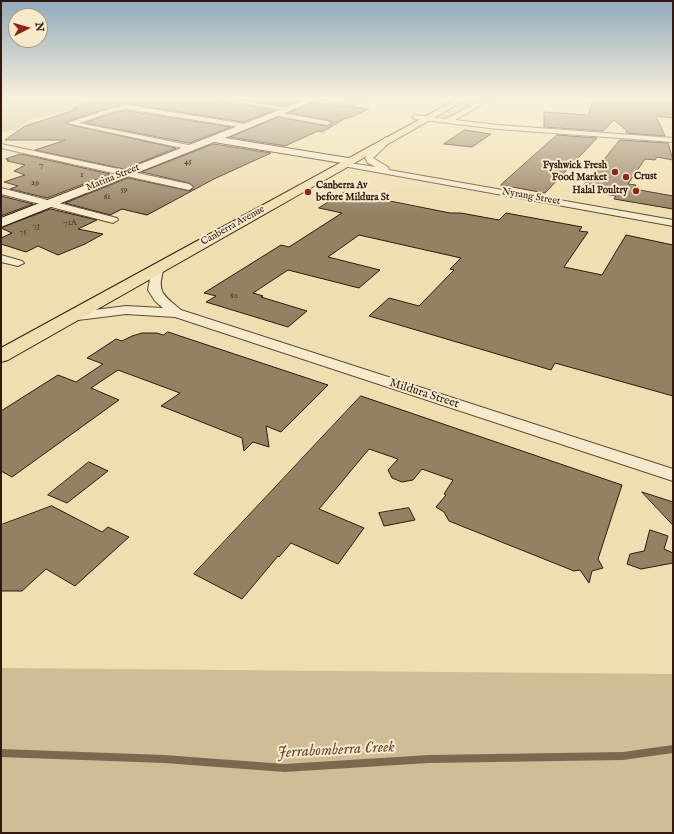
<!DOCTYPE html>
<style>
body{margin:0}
#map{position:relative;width:674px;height:834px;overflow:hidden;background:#efdfb0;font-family:"IM FELL English",serif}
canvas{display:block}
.frame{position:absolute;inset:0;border:2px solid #31190f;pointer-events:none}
.north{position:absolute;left:8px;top:8px;width:40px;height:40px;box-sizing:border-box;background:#f5eacc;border:1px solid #a79680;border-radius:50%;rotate:84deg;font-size:11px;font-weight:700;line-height:16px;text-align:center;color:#31190f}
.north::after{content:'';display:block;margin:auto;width:14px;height:18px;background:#8f2418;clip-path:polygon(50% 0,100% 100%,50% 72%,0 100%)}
</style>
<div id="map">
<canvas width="674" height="834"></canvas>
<div class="frame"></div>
<div class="north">N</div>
</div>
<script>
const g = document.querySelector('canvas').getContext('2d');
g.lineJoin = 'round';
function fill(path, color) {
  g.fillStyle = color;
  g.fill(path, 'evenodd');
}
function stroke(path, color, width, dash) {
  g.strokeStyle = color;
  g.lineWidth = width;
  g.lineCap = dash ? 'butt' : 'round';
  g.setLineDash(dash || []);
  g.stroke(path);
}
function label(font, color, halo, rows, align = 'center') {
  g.font = font + ' "IM FELL English",serif';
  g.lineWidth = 4;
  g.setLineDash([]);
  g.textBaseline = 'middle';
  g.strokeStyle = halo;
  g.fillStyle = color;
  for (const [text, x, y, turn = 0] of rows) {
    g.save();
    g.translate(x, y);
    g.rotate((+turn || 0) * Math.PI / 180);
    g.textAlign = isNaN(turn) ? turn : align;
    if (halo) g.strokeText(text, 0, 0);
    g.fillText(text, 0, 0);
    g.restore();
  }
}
const green = new Path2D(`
 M1 98H118L103 99 73 108 98 112 88 115 62 111 29 120 17 130 1 132Z
 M471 98H485L448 118 441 117Z
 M1 668 673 674V833H1Z`);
const stream = new Path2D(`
 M673 745V753L623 760 429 763 285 772 164 763 1 757V749L164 755 285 764 429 755 623 752Z`);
const building = new Path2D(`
 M109 98H212L213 99 227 102V104L232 103 275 110 243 122 128 104 112 107 66 122 67 124 176 148 124 169 35 150 66 140H5L25 126 78 109 73 108Z
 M246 98H283L300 100 285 106 242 99Z
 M594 98H673V118L656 116 665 136 626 133 627 131 614 120 603 131 544 127V112L588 115Z
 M315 102 369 109 349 118H346L322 132 318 131 285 146 230 137 278 117 327 126 332 124V122L327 120 289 113Z
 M128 111 231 127 189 143 85 123 115 112Z
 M465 130 491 134 472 147 444 144Z
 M557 135 597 138 545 193 501 185Z
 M620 140 668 143 673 160 657 157 655 160 645 159 628 184 636 185 634 189 673 196V209L614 199 616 196 580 190Z
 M214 144 271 153 214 179 147 215 122 209 110 215 65 203 128 178 190 191 194 187 189 183 142 172Z
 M21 154 110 174 47 198 10 189 18 186 4 182 25 175 14 171 25 165 7 161 9 160 6 159Z
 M345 192 450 213H461L499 220 506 213 582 227 579 231 588 232 564 267 602 275 626 235 673 245V396L555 363 551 370 369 316 389 298 419 306 454 270 450 269 461 258 359 235 328 257 380 270 359 288 288 270 253 293 263 296 261 297 307 311 288 327 206 302 216 296 204 293 281 245 289 247 342 213 319 208Z
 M1 196 33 204 1 216Z
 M51 209 97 220 78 229 103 234 85 244 58 255 38 246 26 252 1 244V238L12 233 1 228Z
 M168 332 328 385 281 432 266 426 269 447 253 442 244 451 242 438 161 406 180 393 118 370 91 388 119 400 12 477 1 471V411L58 375 76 382 103 364 87 358 116 339 122 341 132 336 142 333H157L163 335Z
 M361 396 622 485 598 559 603 568 592 571 589 583 580 570 574 571 449 521 444 512 436 507 446 495 444 494 453 480 422 469 413 480 402 482 392 478 388 470 398 459 369 449 319 509 364 528 338 564 291 543 279 557 278 556 242 599 194 574Z
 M89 462 108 471 67 503 48 495Z
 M642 492 673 502V525Z
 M52 506 102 532 108 527 129 537 75 586 46 569 22 591H1V525Z
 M409 508 415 520 384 526 379 513Z
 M650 530 668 536 664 549 673 553V563L641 569 627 564 630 554 644 551Z`);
const street = new Path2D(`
 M213 98H226L292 109 289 111Z
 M312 98C325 96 339 102 353 101 359 101 364 97 371 98L354 105Z
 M486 98H493L455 120 498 125 673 138V142L498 129 415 119 412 117 415 115 446 119Z
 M128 105 245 124 249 126 245 128 128 109 115 111 79 123 194 146V150H191L67 123 112 108Z
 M275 112 327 121 331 123 327 125 273 115V113Z
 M386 137 393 139 373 158 388 167 389 170 673 220V226L343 166 339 164 343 162 376 167 368 163 365 158Z
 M1 144 189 184 193 187 189 190 1 148Z
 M1 188 117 218 118 220 113 223 1 194Z
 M1 255 22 261 24 263 18 266 1 262Z
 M158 265 164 268C156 292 163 295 181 310L673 469V481L175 317 126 314 70 321 64 317 70 313 126 306 163 308 155 301 148 290 152 268Z`);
const secondary = new Path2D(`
 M310 98H321L225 138 348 158 354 161 352 163 348 164 214 142 1 227V218Z`);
const highway = new Path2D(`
 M459 98H469L8 360 1 362V348Z`);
const markers = [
 [615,172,4,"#8f2418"],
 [626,177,4,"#8f2418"],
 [636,191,4,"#8f2418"],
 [308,192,4,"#8f2418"]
];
const farNumbernames = [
 ["45",188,162],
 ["7",41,165],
 ["1",82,175],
 ["29",35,183],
 ["59",124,190],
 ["61",107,197],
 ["71A",70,223],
 ["73",36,226],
 ["75",23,232],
 ["80",234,296]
];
const farPoinames = [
 ["Fyshwick Fresh",607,166],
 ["Food Market",607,178],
 ["Crust",634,177,"left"],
 ["Canberra Av",316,186,"left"],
 ["before Mildura St",316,198,"left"],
 ["Halal Poultry",628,191]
];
const farStreetnames = [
 ["Matina Street",113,178,-22],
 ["Nyrang Street",531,197,10],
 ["Canberra Avenue",233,226,-29]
];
const streetNames = [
 ["Mildura Street",424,394,18]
];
const nearWaternames = [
 ["Jerrabomberra Creek",336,751,-3]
];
fill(green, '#cfbd95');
fill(stream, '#7c684f');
fill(building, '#948063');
stroke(building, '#31190f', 1);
stroke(street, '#604a37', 2);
stroke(secondary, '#31190f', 2);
stroke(highway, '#31190f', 2);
fill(street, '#f5eacc');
fill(secondary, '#f5eacc');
fill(highway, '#efdfb0');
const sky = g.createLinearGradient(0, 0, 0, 214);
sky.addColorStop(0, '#91aabc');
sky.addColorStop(0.46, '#f8f1db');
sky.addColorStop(1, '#f8f1db00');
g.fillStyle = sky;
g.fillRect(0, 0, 674, 214);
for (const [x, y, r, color] of markers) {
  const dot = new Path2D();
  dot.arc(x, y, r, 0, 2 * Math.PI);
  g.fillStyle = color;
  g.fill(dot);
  stroke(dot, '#f5eacc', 1.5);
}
label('9px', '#4a3324', null, farNumbernames);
label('bold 10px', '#31190f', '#f5eacc', farPoinames, 'right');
label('10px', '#31190f', '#f5eacc', farStreetnames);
label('12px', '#31190f', '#f5eacc', streetNames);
label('italic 16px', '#634d39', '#f5eacc', nearWaternames);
</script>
